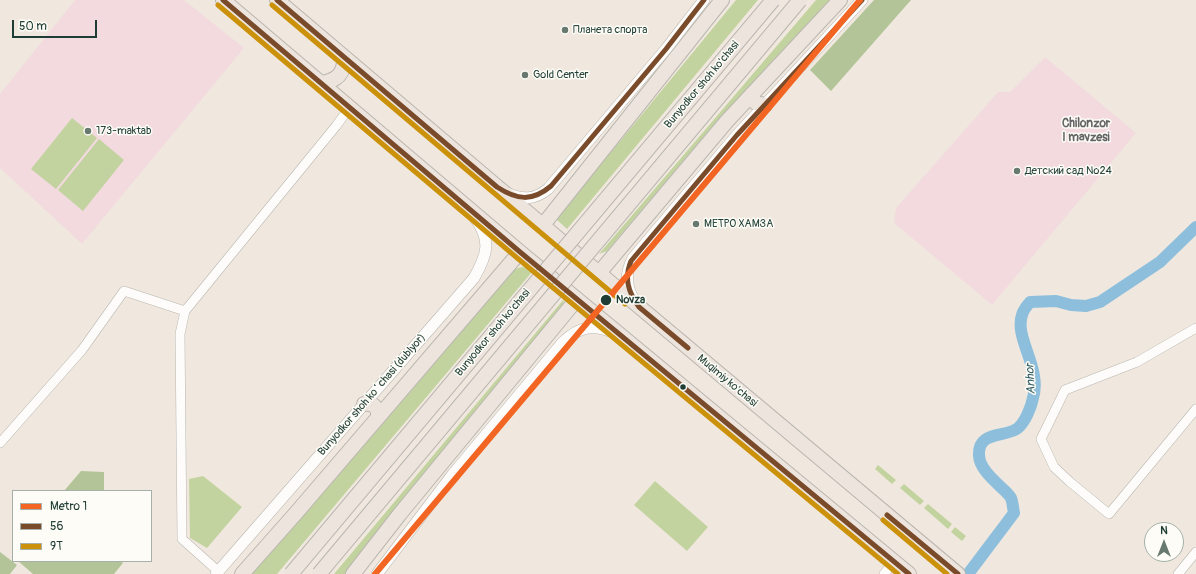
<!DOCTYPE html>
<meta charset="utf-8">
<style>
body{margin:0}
#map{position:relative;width:1196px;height:574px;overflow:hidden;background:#f0e8de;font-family:Pangolin,sans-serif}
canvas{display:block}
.legend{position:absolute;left:12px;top:490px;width:140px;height:72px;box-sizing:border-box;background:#fdfcf7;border:1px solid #a4b0a9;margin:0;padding:5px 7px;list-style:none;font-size:12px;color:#1f3d34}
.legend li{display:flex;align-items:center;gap:8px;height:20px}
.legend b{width:20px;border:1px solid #a4b0a9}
.north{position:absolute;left:1144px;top:522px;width:40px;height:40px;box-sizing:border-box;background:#fdfcf7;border:1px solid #a4b0a9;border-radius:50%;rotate:0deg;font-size:11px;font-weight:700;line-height:16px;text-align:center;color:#1f3d34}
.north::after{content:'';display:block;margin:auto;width:14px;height:18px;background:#687970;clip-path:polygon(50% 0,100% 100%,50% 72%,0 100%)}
.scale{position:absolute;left:12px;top:20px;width:85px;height:18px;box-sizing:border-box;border:2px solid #1f3d34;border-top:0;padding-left:5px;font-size:12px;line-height:14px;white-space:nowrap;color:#1f3d34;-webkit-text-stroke:3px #fdfcf7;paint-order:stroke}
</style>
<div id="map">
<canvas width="1196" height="574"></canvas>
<ul class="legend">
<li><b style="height:5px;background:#f26522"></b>Metro 1</li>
<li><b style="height:5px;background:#7a4b2a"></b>56</li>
<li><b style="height:5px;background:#cc910a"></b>9Т</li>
</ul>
<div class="north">N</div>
<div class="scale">50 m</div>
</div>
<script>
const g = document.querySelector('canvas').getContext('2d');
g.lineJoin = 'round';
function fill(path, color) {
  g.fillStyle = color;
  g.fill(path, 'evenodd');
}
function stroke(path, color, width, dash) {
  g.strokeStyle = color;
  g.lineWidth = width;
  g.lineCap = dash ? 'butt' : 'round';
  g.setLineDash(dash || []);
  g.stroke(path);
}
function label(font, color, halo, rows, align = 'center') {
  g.font = font + ' Pangolin,sans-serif';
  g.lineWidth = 3;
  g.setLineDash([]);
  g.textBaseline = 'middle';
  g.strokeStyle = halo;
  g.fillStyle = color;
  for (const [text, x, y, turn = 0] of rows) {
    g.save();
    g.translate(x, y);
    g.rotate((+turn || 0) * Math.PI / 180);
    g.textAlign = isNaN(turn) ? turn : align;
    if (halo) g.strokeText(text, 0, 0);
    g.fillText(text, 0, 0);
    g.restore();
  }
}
const built = new Path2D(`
 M75 0H184L244 48 82 244 0 168V94Z
 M1045 57 1136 133 992 305 894 223 896 208 998 92H1010Z`);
const green = new Path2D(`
 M736 0H758L567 229 556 219Z
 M816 0H830L716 122 607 251 599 254Z
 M72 118 97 138 56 189 31 169Z
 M99 139 124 160 83 211 58 190Z
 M522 267 528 268 532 272 277 574H250L422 378 510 274 515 269Z
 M564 299 563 307C488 394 415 483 345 574H334Z
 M878 465 896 480 892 484 875 469Z
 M203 476 242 507 207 548 190 538 189 479Z
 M655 481 708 527 687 551 634 505Z
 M904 484 924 501 920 505 900 488Z
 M928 504 952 524 948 529 924 508Z
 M955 527 966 536 962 541 951 532Z`);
const forest = new Path2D(`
 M874 0H911L831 91 810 70Z
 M81 471 104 472V491H64Z
 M0 552 17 565 10 574H0Z
 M18 561H120L123 563 114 574H33Z`);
const canal = new Path2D(`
 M968 574 1014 513C1013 509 1013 503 1011 498 1010 496 1007 493 1005 491 996 482 979 469 979 455 978 430 1006 438 1018 428 1025 422 1031 408 1033 398 1042 368 1014 338 1022 315 1023 310 1027 306 1030 302L1056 301 1071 305 1086 306 1100 302 1160 262 1196 227`);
const minor = new Path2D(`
 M1196 328 1137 362 1065 390 1041 439 1054 467 1070 482 1109 514 1196 409
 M0 443 82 350 124 291 185 311
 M218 571 182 539 180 334 185 311 336 126 350 107
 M884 574 894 562
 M1178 574 1196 552`);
const tertiary = new Path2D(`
 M507 193C523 200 534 200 548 189L666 49 704 0
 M635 301C625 287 625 273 633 258L737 135 862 0
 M216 574 474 278C487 255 492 241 475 218
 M377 574 453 474 563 342C580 326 594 324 615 333`);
const primary = new Path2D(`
 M223 0 520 252 909 574
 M277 0 599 273 958 574
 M321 83C337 81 345 73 344 57
 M752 94 753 99 756 103 765 105
 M543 225 722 0
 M599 273 727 121 840 0
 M364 404C373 403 379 407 378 417
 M242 574 296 513 520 252
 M353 574 399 515 577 299`);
const primaryBridge = new Path2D(`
 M291 574 773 0
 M319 574 800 0`);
const bus1 = new Path2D(`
 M223 0 520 252 909 574
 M277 0 497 187C517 200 532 202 551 186L666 49 704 0
 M688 348 639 307C628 292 624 278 631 261L737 135 862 0
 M887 515 958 574`);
const bus2 = new Path2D(`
 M218 5 516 257 898 574
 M272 5 625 304
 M883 520 947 574`);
const metro1 = new Path2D(`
 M375 574 860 0`);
const markers = [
 [565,30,4,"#687970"],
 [525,75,4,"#687970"],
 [88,131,4,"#687970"],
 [1017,171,4,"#687970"],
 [696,224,4,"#687970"],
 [606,300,6,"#1f3d34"],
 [683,387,3.5,"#1f3d34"]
];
const poiNames = [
 ["Планета спорта",573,30],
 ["Gold Center",533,75],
 ["173-maktab",96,131],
 ["Детский сад №24",1025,171],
 ["МЕТРО ХАМЗА",704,224]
];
const streetNames = [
 ["Bunyodkor shoh ko'chasi",702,85,-50],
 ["Bunyodkor shoh ko'chasi",493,333,-50],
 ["Muqimiy ko'chasi",727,381,40],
 ["Bunyodkor shoh koʻchasi (dublyor)",372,395,-49]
];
const stopNames = [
 ["Novza",616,300]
];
const neighbourhoodNames = [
 ["Chilonzor",1086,124],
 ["I mavzesi",1086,138]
];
const waterNames = [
 ["Anhor",1031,379,-93]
];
fill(built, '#f2dadf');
fill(green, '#c3d39f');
fill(forest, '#b2c498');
stroke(canal, '#8dbfdd', 12);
stroke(minor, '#b9b6b0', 10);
stroke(tertiary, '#b9b6b0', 12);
stroke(primary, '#b9b6b0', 16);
stroke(minor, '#fdfcfa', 9);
stroke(tertiary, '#fdfcfa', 11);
stroke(primary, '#ede5dd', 14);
stroke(primaryBridge, '#b9b6b0', 16, []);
stroke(primaryBridge, '#ede5dd', 14);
stroke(bus1, '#7a4b2a', 5);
stroke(bus2, '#cc910a', 5);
stroke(metro1, '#f26522', 6);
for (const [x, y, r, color] of markers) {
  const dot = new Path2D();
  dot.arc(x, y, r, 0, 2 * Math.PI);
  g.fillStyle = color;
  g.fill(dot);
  stroke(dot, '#fdfcf7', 1.5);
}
label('11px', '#1f3d34', '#fdfcf7', poiNames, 'left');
label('11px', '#1f3d34', '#fdfcf7', streetNames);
label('bold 11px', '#1f3d34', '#fdfcf7', stopNames, 'left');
label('bold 12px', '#646465', '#fdfcf7', neighbourhoodNames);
label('italic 12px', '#335f66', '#fdfcf7', waterNames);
</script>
